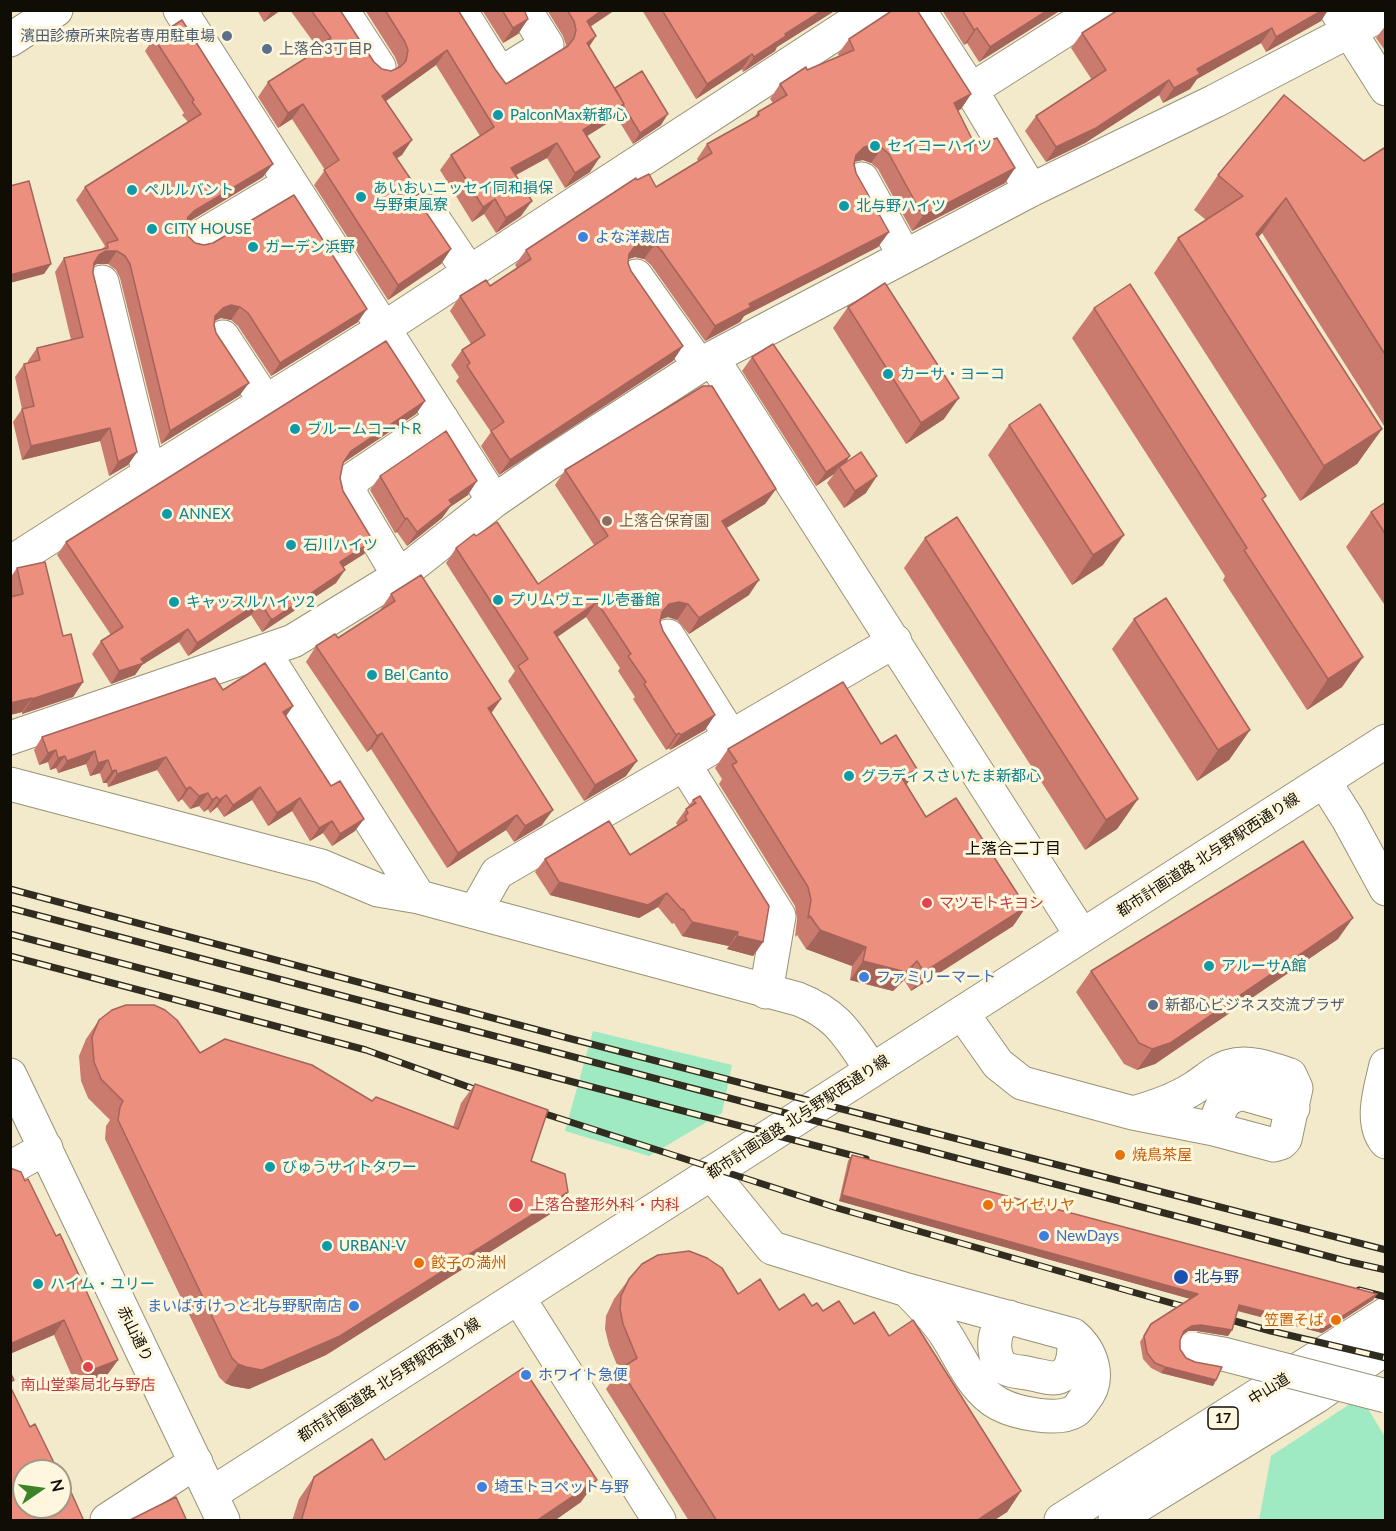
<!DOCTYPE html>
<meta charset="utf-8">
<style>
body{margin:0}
#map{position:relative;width:1396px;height:1531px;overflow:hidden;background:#f2eacb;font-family:Lato,sans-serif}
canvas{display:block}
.frame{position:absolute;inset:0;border:12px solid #100d04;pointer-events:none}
.north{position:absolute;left:12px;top:1459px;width:60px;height:60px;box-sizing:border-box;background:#fef7de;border:2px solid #9f9987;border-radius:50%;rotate:77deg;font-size:16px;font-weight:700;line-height:24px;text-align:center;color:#100d04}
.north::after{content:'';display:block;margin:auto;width:21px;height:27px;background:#3c8226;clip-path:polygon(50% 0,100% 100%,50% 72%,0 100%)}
</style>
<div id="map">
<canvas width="1396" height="1531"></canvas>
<div class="frame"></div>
<div class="north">N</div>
</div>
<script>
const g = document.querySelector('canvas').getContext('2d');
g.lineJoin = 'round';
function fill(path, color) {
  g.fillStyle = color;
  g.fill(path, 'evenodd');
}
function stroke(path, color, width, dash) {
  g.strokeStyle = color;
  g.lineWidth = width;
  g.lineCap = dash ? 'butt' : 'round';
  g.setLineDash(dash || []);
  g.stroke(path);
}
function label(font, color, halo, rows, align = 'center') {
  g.font = font + ' Lato,"Noto Sans JP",sans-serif';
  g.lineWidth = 6;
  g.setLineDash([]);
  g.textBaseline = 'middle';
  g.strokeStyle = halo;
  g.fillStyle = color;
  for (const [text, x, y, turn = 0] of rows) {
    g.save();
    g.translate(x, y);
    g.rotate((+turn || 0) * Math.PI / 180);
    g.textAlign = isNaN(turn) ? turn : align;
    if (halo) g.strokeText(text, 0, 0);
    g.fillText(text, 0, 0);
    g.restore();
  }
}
const green = new Path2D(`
 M593 1031 732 1065 722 1113 649 1156 565 1131Z
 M1350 1404 1368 1409 1385 1437V1520H1259L1271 1456Z`);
const minor = new Path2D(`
 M180 10 494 501
 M342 10 379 67
 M460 10 500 74 547 45 525 10
 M919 10 971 90 1031 190
 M1336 10 1386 89
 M10 40 56 10
 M971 90 1097 10
 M862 179 904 255
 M428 211 469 272
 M195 240 290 183
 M636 276 700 366
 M102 282 149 474
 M223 337 265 401
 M712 358 1082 936
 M10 563 149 474 384 328 872 10
 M399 576 350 494 353 479 442 419
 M668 636 731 737
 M264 652 419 897
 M10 738 293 641 399 576 494 501 546 465 712 358 1031 190 1215 101 1386 12
 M684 764 779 916 766 992
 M1324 781 1348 819 1386 889
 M10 784 321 866 378 890 419 897 798 999C839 1015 848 1036 872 1070
 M475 912 497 873 895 641
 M962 1013 998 1064 1022 1083 1133 1113 1214 1129 1274 1145 1281 1143 1285 1139 1296 1088 1290 1075C1272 1069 1249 1060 1230 1066 1218 1069 1205 1081 1194 1088 1175 1100 1155 1107 1133 1113
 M1386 1065C1381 1087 1369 1122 1386 1142
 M10 1075 223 1520
 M1214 1129C1219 1111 1222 1095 1244 1094L1293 1108
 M10 1168 46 1148
 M711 1173 772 1248 907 1290 1073 1335C1092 1351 1102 1379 1084 1400 1082 1403 1078 1409 1075 1411 1058 1422 1016 1413 999 1404 973 1390 961 1358 946 1335 935 1318 921 1304 907 1290
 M518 1297 659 1520
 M1009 1317C1006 1320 1001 1324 999 1327 992 1340 993 1363 1007 1369 1014 1372 1024 1372 1031 1374 1039 1375 1051 1380 1059 1377 1075 1371 1075 1349 1073 1335
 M211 1494 1386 741
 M107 1520 196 1462`);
const highway = new Path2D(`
 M1061 1520 1386 1314
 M1115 1520 1317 1396 1386 1348`);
const rail = new Path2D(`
 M10 889 564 1037 1386 1250
 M10 908 1346 1261 1386 1270
 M10 934 866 1159
 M10 956 366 1050 488 1094
 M530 1109 837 1208 1196 1310
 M1359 1290 1386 1297
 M1220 1317 1271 1331 1386 1358`);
const minorBridge = new Path2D(`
 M1194 1349 1223 1354 1386 1396`);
const wall = new Path2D(`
 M257 10H281L264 22Z
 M290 10H340L374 62 382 69 391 71 397 68 398 65 395 57 365 10H458L495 69 506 84 565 47 566 45 563 36 547 10H615L590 27 596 36 589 47 615 88 661 125 633 144 616 116 614 119 587 136 590 172 565 188 547 158 516 175 521 216 496 233 484 214 472 222 440 170 451 155 480 136 436 65 386 101 402 155 396 158 416 198 451 249 441 264 388 300 314 185 325 170 292 119 278 128 258 97 268 82 303 60 307 53 317 47Z
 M482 10H524L528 19 518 34 503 43Z
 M642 10H836L777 47 775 51 743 72 742 69 696 99Z
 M890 10H917L971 94 961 109 958 111 975 145 1015 168 1005 183 912 231 878 169 871 163 863 160 854 162V164L856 173 889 232 878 247 744 316 740 322 705 341 651 265 644 259 635 257 628 259V263L631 271 673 361 499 475 481 446 491 432 456 381 459 377 451 365 462 350 471 344 450 311 460 296 490 286 517 268 515 265 526 250 637 180 656 187 698 161 697 159 707 144 753 119 758 112 773 103 770 99 780 84 807 70 839 56 838 54 849 39 890 13Z
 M942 10H1061L979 62 967 43 964 45Z
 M1116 10H1328L1321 21 1266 52 1261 43 1197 79 1190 89 1163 103 1159 95 1085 143 1046 162 1025 131 1036 116 1092 80 1071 48 1082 33 1115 12Z
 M1386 25V52L1376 38Z
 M154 38 263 177 187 223 186 226 189 237 195 243 358 322 271 376 238 326 231 320 221 318 215 321 214 325 216 333 249 383 239 396 161 444 120 278 116 270 108 264H97L93 266V273L137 452 128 465 109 476 100 441 22 460 13 422 22 409 15 377 24 364 28 363V361L37 348 71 340 55 272 64 258 102 249 105 246 76 200 85 187 188 122 182 115 184 113 145 51Z
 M1386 150V429L1262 233 1258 237 1382 429 1357 464 1300 501 1154 273 1178 238 1206 220 1194 210 1218 175 1364 161Z
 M848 307 944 419 906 444 833 328Z
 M1094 308 1263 500 1363 657 1342 687 1307 710 1223 580 1225 576 1072 338Z
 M752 357 850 456 846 462 866 493 844 508 827 483 834 474 816 486 742 371Z
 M425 401 416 414 343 463 340 478 343 491 373 541 364 554 343 567 336 583 264 631 262 632 251 615 188 656 179 642 142 665 135 675 111 684 92 654 101 641 111 635 57 555 66 542Z
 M1009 425 1103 565 1072 585 988 455Z
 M565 470 776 489 765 504 726 528 749 595 689 634 677 620 668 617 661 619 660 622 663 631 705 730 670 750 669 748 666 750 633 699 635 697 618 671 620 668 586 617 557 637 626 776 584 801 508 681 515 671 446 563 456 548 476 536 538 584 594 545 555 485Z
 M380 476 468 495 450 507 442 518 407 546 397 532 395 533 370 490Z
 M1386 502V607L1346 547 1371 512Z
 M925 538 1138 799 1117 829 1085 850 904 568Z
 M17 568 63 636 83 682 73 697 22 714V712L10 715V578Z
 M391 594 501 699 491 713 542 825 514 842 506 830 447 868 371 749 367 752 306 662 316 646 338 638 381 610H380Z
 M1134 619 1250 730 1229 760 1197 781 1112 649Z
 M223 690 293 706 286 716 355 831 332 846 323 833 310 841 292 811 268 826 252 800 224 817 217 807 210 813 208 809 204 812 199 806 190 809 182 799 178 802 157 770 108 787 107 783H103L100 773 90 776 86 764 58 773 56 768 50 770 48 762 39 765 34 750 42 737Z
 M881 744 917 769 906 785 926 817 1026 907 1013 926 911 991 904 980 893 991 850 980 852 966 806 949 797 935 795 937 797 919 795 906 719 784 722 779 715 768 728 749Z
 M700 796 763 942 753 956 727 949 729 946 682 936 674 923 672 924 658 907 639 918 550 895 535 872 545 859 630 855 678 826 676 823 686 809 693 800Z
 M1338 939 1155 1064 1137 1070 1124 1064 1076 992 1091 971Z
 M99 1020 200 1053 372 1101 453 1127 461 1103 475 1084 531 1161 568 1192 555 1211 326 1355 249 1389 232 1386 225 1383 219 1377 105 1139 106 1126 110 1120 88 1098 81 1081 79 1056 86 1039Z
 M852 1155 1377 1294 1373 1300 1322 1333 1237 1311 1232 1330 1228 1336 1197 1331H1188L1182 1336 1180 1340V1349L1186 1358 1216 1380 1213 1386 1161 1373 1151 1368 1143 1359 1140 1342 1151 1324 1191 1299 839 1201 848 1161Z
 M25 1181 56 1236 118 1360 107 1375 77 1388 54 1335Z
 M629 1279 738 1294 779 1310 812 1306 854 1324 889 1336 1021 1491 1007 1512 993 1521H689L606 1389 619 1370 609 1345 605 1329 606 1316 614 1299Z
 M385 1460 581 1502 554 1521H292L299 1499 314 1477Z`);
const shadedWall = new Path2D(`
 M272 10H281L264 22Z
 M602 10H615L576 36 587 21Z
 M823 10H836L777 47 775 51 743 72 754 57 785 34Z
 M1048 10H1061L979 62 990 47Z
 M1323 10H1328L1321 21 1266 52 1276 37Z
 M528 19 518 34 503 43 513 28Z
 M977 28 967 43 964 45 974 30Z
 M1272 28 1261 43 1197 79 1190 89 1163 103 1174 88 1197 69Z
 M596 36 586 51 587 43Z
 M447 50 436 65 372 111 382 96Z
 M752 54 742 69 696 99 707 84Z
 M1169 80 1159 95 1085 143 1046 162 1056 147Z
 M971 94 961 109 943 118 954 103Z
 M303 104 292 119 278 128 288 113Z
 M624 104 614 119 573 145 583 130Z
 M668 114 661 125 633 144 640 133Z
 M412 140 402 155 382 168 393 153Z
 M557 143 547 158 501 183 511 168Z
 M873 145 882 148 871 163 863 160 853 162 856 155 864 147Z
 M600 157 590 172 565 188 575 173Z
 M273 164 263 177 185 224 188 217 194 211Z
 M1015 168 1005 183 912 231 923 216Z
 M1286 198 1262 233 1232 269 1256 234Z
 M495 199 484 214 472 222 483 207Z
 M532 201 521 216 496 233 506 218Z
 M889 232 878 247 744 316 740 322 705 341 715 326 749 304Z
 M645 242 655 244 644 259 635 257 626 260 629 254 636 245Z
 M451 249 441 264 388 300 398 285Z
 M106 251H117L108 264H97L90 268 99 255Z
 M51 264 44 274 10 283V275Z
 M231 305 240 307 231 320 221 318 213 321 215 316 223 308Z
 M367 309 358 322 271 376 280 363Z
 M683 346 673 361 499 475 510 460Z
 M249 383 239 396 161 444 170 431Z
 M959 398 944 419 906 444 921 423Z
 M425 401 416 414 343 463 351 451Z
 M110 428 100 441 22 460 31 446Z
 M1382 429 1357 464 1300 501 1324 466Z
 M137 452 128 465 109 476 118 462Z
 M850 456 841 470 839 467 834 474 816 486 826 472Z
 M877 476 866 493 844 508 855 491Z
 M477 481 468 495 450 507 442 518 407 546 417 532 449 500Z
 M776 489 765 504 712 537 722 521Z
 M407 518 397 532 395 533 405 519Z
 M1124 535 1103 565 1072 585 1093 555Z
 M373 541 364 554 331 575 340 562Z
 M345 570 336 583 262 632 271 619Z
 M759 580 749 595 689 634 699 618Z
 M260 602 251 615 188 656 197 643Z
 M597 602 586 617 543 647 554 632Z
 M679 602 688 604 677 620 668 617 659 620 662 612 669 604Z
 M188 629 179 642 142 665 135 675 111 684 119 671Z
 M1363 657 1342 687 1307 710 1328 679Z
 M83 682 73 697 22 714 32 699Z
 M32 698 22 712 10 715V703Z
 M501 699 490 715 488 708Z
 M293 706 284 719 283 712Z
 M715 715 705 730 670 750 681 735Z
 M1250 730 1229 760 1197 781 1218 750Z
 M382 733 371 749 367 752 377 736Z
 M679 733 669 748 666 750 676 735Z
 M56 750 48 762 39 765 48 753Z
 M95 751 86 764 58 773 67 761Z
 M65 756 56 768 50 770 58 758Z
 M166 757 157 770 108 787 117 774Z
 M108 760 100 773 90 776 98 763Z
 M637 761 626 776 584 801 595 785Z
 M917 769 904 788 902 778Z
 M116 770 107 783H103L112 771Z
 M190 787 182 799 178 802 186 789Z
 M260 787 252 800 224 817 233 805Z
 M208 793 199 806 190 809 199 796Z
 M226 795 217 807 210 813 219 800Z
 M217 797 208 809 204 812 212 800Z
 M300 798 292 811 268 826 277 813Z
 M1138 799 1117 829 1085 850 1106 820Z
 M553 810 542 825 514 842 525 826Z
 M517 815 506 830 447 868 458 853Z
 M364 819 355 831 332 846 340 834Z
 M332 821 323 833 310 841 319 828Z
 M559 882 667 893 658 907 639 918 550 895Z
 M1026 907 1013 926 911 991 924 972Z
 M1353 918 1338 939 1155 1064 1137 1070 1152 1049Z
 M692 922 738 932 729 946 682 936Z
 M820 930 866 947 852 966 806 949Z
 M737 936 763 942 753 956 727 949Z
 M863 961H917L904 980 893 991 850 980Z
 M568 1192 555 1211 326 1355 249 1389 232 1386 225 1383 238 1364Z
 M842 1195 1198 1294 1194 1300 839 1201Z
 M1377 1294 1373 1300 1322 1333 1235 1310 1239 1305Z
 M64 1320 54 1335 10 1354V1344Z
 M1201 1325 1232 1330 1228 1336 1197 1331H1188L1180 1337 1184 1331 1192 1326Z
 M118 1360 107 1375 77 1388 87 1372Z
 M1165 1367 1216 1380 1213 1386 1161 1373Z
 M597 1480 581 1502 554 1521H536Z
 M1021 1491 1007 1512 993 1521H976Z`);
const building = new Path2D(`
 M311 10H340L374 62 382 69 391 71 400 67 406 61 408 50 405 42 385 10H458L495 69 506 84 568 46 574 38 576 30 574 21 567 10H602L587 21 596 36 587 43 624 104 583 130 600 157 575 173 557 143 511 168 532 201 506 218 495 199 483 207 451 155 494 127 447 50 382 96 412 140 393 153 420 193 415 196 451 249 398 285 324 170 339 160 303 104 288 113 268 82 309 56 307 53 331 38Z
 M502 10H524L528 19 513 28Z
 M662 10H823L785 34 786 36 754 57 752 54 707 84Z
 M893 10H917L971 94 954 103 975 145 997 138 1015 168 923 216 889 154 882 148 873 145 864 147 856 155 854 164 856 173 889 232 749 304 751 307 715 326 661 250 655 244 645 242 636 245 629 254 628 263 631 271 683 346 510 460 491 431 504 422 467 366 470 363 462 350 485 335 460 296 486 280 490 286 531 259 526 250 636 178 637 180 649 174 656 187 712 153 707 144 759 115 758 112 787 95 780 84 806 67 807 70 854 50 849 39Z
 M962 10H1048L990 47 977 28 974 30Z
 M1323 10 1276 37 1272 28 1197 69 1200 74 1174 88 1169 80 1096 128 1056 147 1036 116 1106 70 1082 33 1118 10Z
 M182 20 273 164 194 211 188 217 186 226 189 237 195 243 204 245 213 243 294 195 367 309 280 363 248 313 240 307 231 305 223 308 215 316 214 325 216 333 249 383 170 431 130 264 125 256 117 251H106L99 255 94 263 93 273 137 452 118 462 110 428 31 446 22 409 34 406 24 364 40 360 37 348 83 337 64 258 108 248 107 243 118 240 85 187 201 114 192 102 194 100 154 38Z
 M642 71 668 114 640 133 623 105 624 104 615 88Z
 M1284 95 1364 161 1384 148 1386 150V356L1286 198 1256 234 1382 429 1324 466 1178 238 1243 196 1218 175Z
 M29 181 51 264 10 275V186Z
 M885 283 959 398 921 423 848 307Z
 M1130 284 1266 496 1262 499 1363 657 1328 679 1244 550 1247 548 1094 308Z
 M386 341 425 401 351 451 343 463 340 478 343 491 373 541 340 562 345 570 273 619H271L260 602 197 643 188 629 141 659 144 663 119 671 101 641 123 627 66 542Z
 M773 344 850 456 826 472 752 357Z
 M703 386H712L776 489 722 521 759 580 699 618 688 604 679 602 669 604 662 612 660 622 663 631 715 715 681 735 679 733 676 735 644 684 646 682 628 656 631 654 597 602 554 632 637 761 595 785 518 666 528 659 456 548 474 534 476 536 497 522 538 584 608 536 565 470Z
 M1040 404 1124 535 1093 555 1009 425Z
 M446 431 477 481 449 500 452 504 417 532 407 518 405 519 380 476Z
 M861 452 877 476 855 491 839 467Z
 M1386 502V535L1371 512Z
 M957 517 1138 799 1106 820 925 538Z
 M45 562 63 636 71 634 83 682 32 699V698L10 703V597L23 594 17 568Z
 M421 575 501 699 488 708 553 810 525 826 517 815 458 853 382 733 377 736 316 646 335 634 338 638 395 601 391 594Z
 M1166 598 1250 730 1218 750 1134 619Z
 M265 663 293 706 283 712 331 786 340 781 364 819 340 834 332 821 319 828 300 798 277 813 260 787 233 805 226 795 219 800 217 797 212 800 208 793 199 796 190 787 186 789 166 757 117 774 116 770 112 771 108 760 98 763 95 751 67 761 65 756 58 758 56 750 48 753 42 737 215 678 223 690Z
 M843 682 881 744 896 735 917 769 902 778 926 817 956 798 1026 907 924 972 917 961 906 972 863 961 866 947 820 930 810 916 808 918 811 900 808 887 732 765 737 762 728 749Z
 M700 796 769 906 763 942 737 936 738 932 692 922 683 909 682 910 667 893 648 905 559 882 545 859 609 821 630 855 687 820 685 816 688 813 686 809 696 803 693 800Z
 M1303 841 1353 918 1170 1043 1152 1049 1139 1043 1091 971Z
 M126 1005H154L165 1010 177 1020 200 1053 225 1039 312 1065 372 1101 376 1097 458 1129 475 1084 548 1110 531 1161 565 1174 568 1192 340 1336 262 1370 246 1367 238 1364 232 1358 118 1120 120 1107 123 1101 101 1079 94 1062 92 1037 99 1020 112 1010Z
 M852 1155 1377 1294 1326 1327 1239 1305 1232 1330 1201 1325 1192 1326 1184 1331 1180 1340V1349L1186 1358 1195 1362 1222 1367 1216 1380 1165 1367 1155 1363 1147 1353 1144 1336 1151 1324 1198 1294 842 1195Z
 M10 1168 21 1172 25 1181 28 1179 56 1236 60 1234 118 1360 87 1372 64 1320 10 1344Z
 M689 1251 707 1258 722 1268 738 1294 760 1279 779 1310 804 1294 812 1306 817 1303 823 1311 839 1301 854 1324 874 1312 889 1336 913 1320 1021 1491 976 1521H717L620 1369 637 1358 623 1324 620 1309 621 1296 629 1279 642 1264 658 1255Z
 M523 1368 597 1480 536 1521H304L302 1518 314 1477 372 1439 385 1460Z
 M10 1372 14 1380 10 1382Z
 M10 1386 30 1427 35 1424 58 1471H24V1507H60V1475L64 1482 66 1481 84 1521H10Z
 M176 1497 187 1521H128Z`);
const markers = [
 [227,36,6,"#5c6f8a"],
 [267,49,6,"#5c6f8a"],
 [498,115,6,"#0f9aa8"],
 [875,146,6,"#0f9aa8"],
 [132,190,6,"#0f9aa8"],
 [361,197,6,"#0f9aa8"],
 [844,206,6,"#0f9aa8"],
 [152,229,6,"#0f9aa8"],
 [583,237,6,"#3f7fe0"],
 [253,247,6,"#0f9aa8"],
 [888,374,6,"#0f9aa8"],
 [295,429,6,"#0f9aa8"],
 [167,514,6,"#0f9aa8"],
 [607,521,6,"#8d6e63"],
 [291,545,6,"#0f9aa8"],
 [498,600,6,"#0f9aa8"],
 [174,602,6,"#0f9aa8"],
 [372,675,6,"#0f9aa8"],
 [849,776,6,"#0f9aa8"],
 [927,903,6,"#e0444e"],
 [1209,966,6,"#0f9aa8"],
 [864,977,6,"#3f7fe0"],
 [1153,1005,6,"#5c6f8a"],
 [1120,1155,6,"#e8710a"],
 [270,1167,6,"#0f9aa8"],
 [516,1205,8,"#e0444e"],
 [988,1205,6,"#e8710a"],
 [1044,1236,6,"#3f7fe0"],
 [327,1246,6,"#0f9aa8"],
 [419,1263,6,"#e8710a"],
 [1181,1277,8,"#1a4fb4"],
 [38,1284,6,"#0f9aa8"],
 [354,1306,6,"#3f7fe0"],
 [1336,1320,6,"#e8710a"],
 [88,1367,6,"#e0444e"],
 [526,1375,6,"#3f7fe0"],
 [482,1487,6,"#3f7fe0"]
];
const shields = [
 [1223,1418,30]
];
const shieldNames = [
 ["17",1223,1418]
];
const serviceNames = [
 ["濱田診療所来院者専用駐車場",215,36,"right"],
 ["上落合3丁目P",279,49],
 ["新都心ビジネス交流プラザ",1165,1005]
];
const cultureNames = [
 ["PalconMax新都心",510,115],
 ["セイコーハイツ",887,146],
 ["あいおいニッセイ同和損保",373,188],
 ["与野東風寮",373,205],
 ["ペルルバント",144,190],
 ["北与野ハイツ",856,206],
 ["CITY HOUSE",164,229],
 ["ガーデン浜野",265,247],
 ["カーサ・ヨーコ",900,374],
 ["ブルームコートR",307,429],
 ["ANNEX",179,514],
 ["石川ハイツ",303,545],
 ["プリムヴェール壱番館",510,600],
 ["キャッスルハイツ2",186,602],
 ["Bel Canto",384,675],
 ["グラディスさいたま新都心",861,776],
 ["アルーサA館",1221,966],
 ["びゅうサイトタワー",282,1167],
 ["URBAN-V",339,1246],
 ["ハイム・ユリー",50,1284]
];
const shopNames = [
 ["よな洋裁店",595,237],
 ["ファミリーマート",876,977],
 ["NewDays",1056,1236],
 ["まいばすけっと北与野駅南店",342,1306,"right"],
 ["ホワイト急便",538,1375],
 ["埼玉トヨペット与野",494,1487]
];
const educationNames = [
 ["上落合保育園",619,521]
];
const streetNames = [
 ["都市計画道路 北与野駅西通り線",1208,855,-33],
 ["都市計画道路 北与野駅西通り線",798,1117,-33],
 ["赤山通り",135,1334,64],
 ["都市計画道路 北与野駅西通り線",389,1380,-33],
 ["中山道",1269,1389,-32]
];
const healthNames = [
 ["マツモトキヨシ",939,903],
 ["上落合整形外科・内科",530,1205],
 ["南山堂薬局北与野店",88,1385,"center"]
];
const foodNames = [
 ["焼鳥茶屋",1132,1155],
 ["サイゼリヤ",1000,1205],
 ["餃子の満州",431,1263],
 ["笠置そば",1324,1320,"right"]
];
const transitNames = [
 ["北与野",1194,1277]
];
const neighbourhoodNames = [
 ["上落合二丁目",1013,849]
];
fill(green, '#9fe9c3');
stroke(minor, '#999275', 35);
stroke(highway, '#999275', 35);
stroke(minor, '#fff', 33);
stroke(highway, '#fff', 33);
stroke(rail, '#302c20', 7);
stroke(rail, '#fef7de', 4.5, [14]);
stroke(minorBridge, '#999275', 35, []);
stroke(minorBridge, '#fff', 33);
fill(wall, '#cb7b6d');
fill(shadedWall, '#a56459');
fill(building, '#ec8f7f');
stroke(building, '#a56459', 1.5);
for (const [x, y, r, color] of markers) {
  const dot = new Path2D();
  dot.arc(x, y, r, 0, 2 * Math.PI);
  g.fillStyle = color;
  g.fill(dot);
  stroke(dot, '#fef7de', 2);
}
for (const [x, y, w] of shields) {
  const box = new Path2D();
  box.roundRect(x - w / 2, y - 11, w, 22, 4.5);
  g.fillStyle = '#fef7de';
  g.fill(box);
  stroke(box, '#100d04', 1.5);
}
label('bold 14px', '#100d04', null, shieldNames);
label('15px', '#4e5e75', '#fef7de', serviceNames, 'left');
label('15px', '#0d838f', '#fef7de', cultureNames, 'left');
label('15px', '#366cbe', '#fef7de', shopNames, 'left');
label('15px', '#785e54', '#fef7de', educationNames, 'left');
label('15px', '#100d04', '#fef7de', streetNames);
label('15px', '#be3a42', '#fef7de', healthNames, 'left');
label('15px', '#c56008', '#fef7de', foodNames, 'left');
label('15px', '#164399', '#fef7de', transitNames, 'left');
label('16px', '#100d04', '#fef7de', neighbourhoodNames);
</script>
